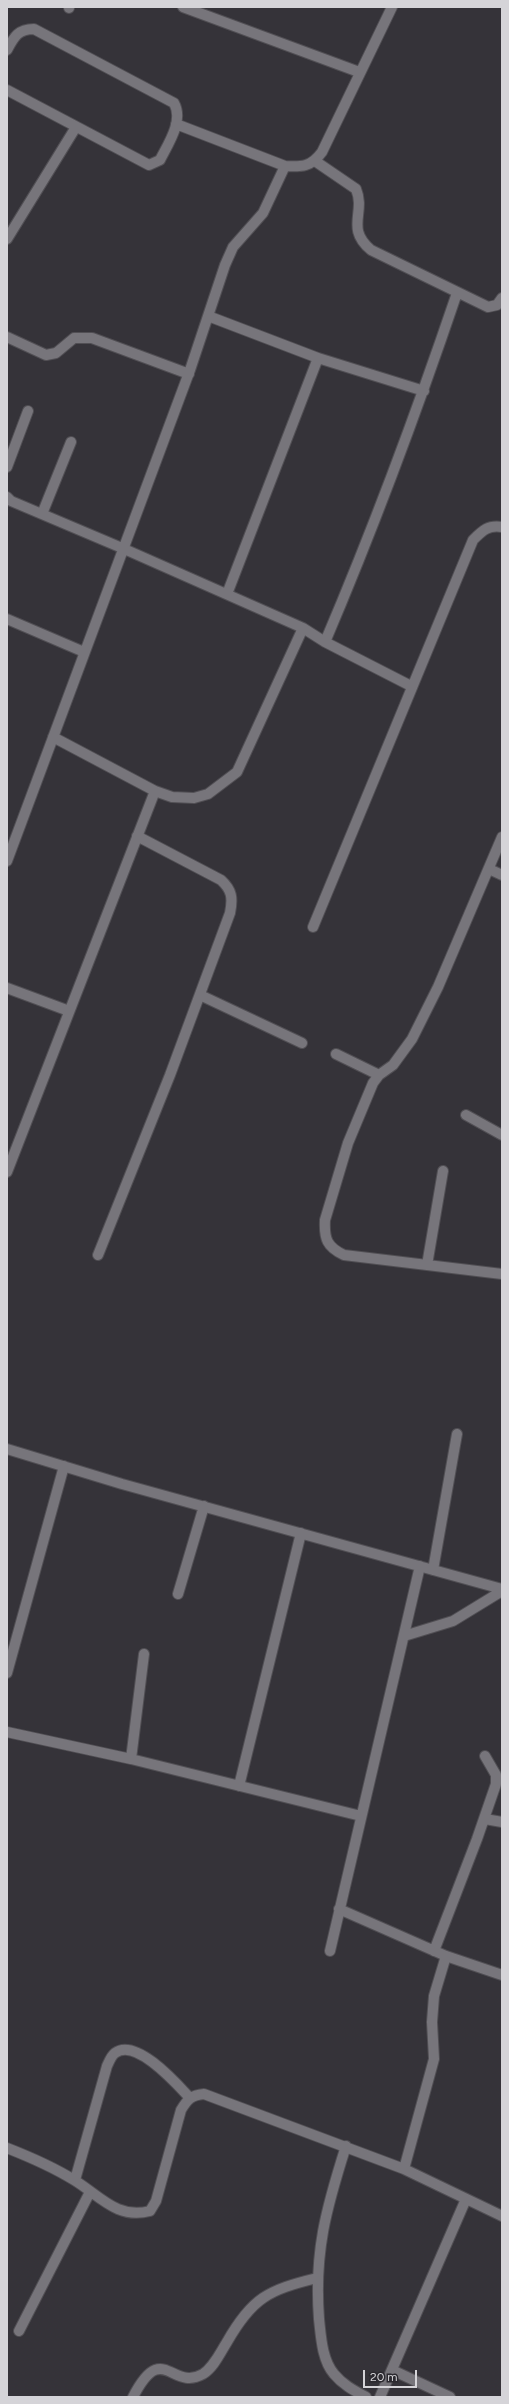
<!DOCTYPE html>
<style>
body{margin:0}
#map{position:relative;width:509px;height:2404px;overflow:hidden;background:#353339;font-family:Figtree,sans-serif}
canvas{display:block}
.frame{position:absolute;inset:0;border:8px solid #d5d4d8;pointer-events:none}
.scale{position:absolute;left:363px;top:2370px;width:54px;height:18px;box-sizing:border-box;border:2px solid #d5d4d8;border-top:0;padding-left:5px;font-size:12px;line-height:14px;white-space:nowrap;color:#d5d4d8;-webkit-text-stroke:3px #2b292f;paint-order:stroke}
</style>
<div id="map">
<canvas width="509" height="2404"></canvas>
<div class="frame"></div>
<div class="scale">20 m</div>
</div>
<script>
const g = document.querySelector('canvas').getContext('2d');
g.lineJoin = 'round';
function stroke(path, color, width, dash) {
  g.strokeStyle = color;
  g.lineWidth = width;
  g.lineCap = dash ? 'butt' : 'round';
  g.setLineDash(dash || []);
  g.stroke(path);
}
const minor = new Path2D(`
 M183 7 359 72
 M69 8V7
 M7 50C14 37 18 29 34 29L174 103C184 121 168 144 160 160L149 165 7 90
 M176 124 285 166
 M315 161 356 189C366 213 345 228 371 250L488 307 497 305 502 298
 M7 239 76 127
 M208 316 318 358 424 391
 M7 337 46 355 56 353 74 338H92L189 374
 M7 467 28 411
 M7 497 11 501 122 548 303 628 325 642 411 686
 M42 514 71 442
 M227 594 318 358
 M7 619 84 652
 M325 642C374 527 417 411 457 293
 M53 737 155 791 172 797 194 798 208 794 237 772 303 628
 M502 837 438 987 412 1039 393 1065 379 1075 373 1083 348 1143 325 1220C324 1239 327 1247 344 1255L502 1274
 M7 861 190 370 225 265 233 247 263 213 285 166C302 167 311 167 322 152L392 7
 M489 869 502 875
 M313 927 473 540C483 530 488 525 502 527
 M7 988 69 1011
 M200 995 302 1043
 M336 1054 379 1075
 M466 1115 502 1135
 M7 1172 155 791
 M98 1255 170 1075 230 913C233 898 232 890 221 880L137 836
 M427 1265 443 1171
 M7 1449 122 1484 502 1589
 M433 1570 457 1434
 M178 1594 204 1506
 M404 1636 453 1621 502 1591
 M7 1673 64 1466
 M7 1732 131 1759 361 1816
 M131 1759 144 1654
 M239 1786 301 1533
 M485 1819 502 1822
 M339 1909 446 1956 502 1975
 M330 1951 420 1566
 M434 1951 477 1839 496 1784V1775L485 1756
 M346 2146C326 2209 314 2252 319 2319 321 2337 322 2360 334 2374 343 2385 355 2391 366 2397
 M7 2148C30 2157 53 2167 74 2180 99 2195 117 2220 150 2211L156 2201 181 2110C187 2100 191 2095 204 2094L404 2169 502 2216
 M404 2169 434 2059 432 2022 434 1996 446 1956
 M75 2180 107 2066C109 2062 111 2056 115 2053 136 2037 177 2084 190 2098
 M19 2331 90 2192
 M392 2370 450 2397
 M133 2397C163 2339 171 2392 203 2374 214 2367 220 2353 227 2342 252 2298 268 2290 317 2278
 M380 2397 466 2199`);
stroke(minor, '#514f54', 12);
stroke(minor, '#77757b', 10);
</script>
